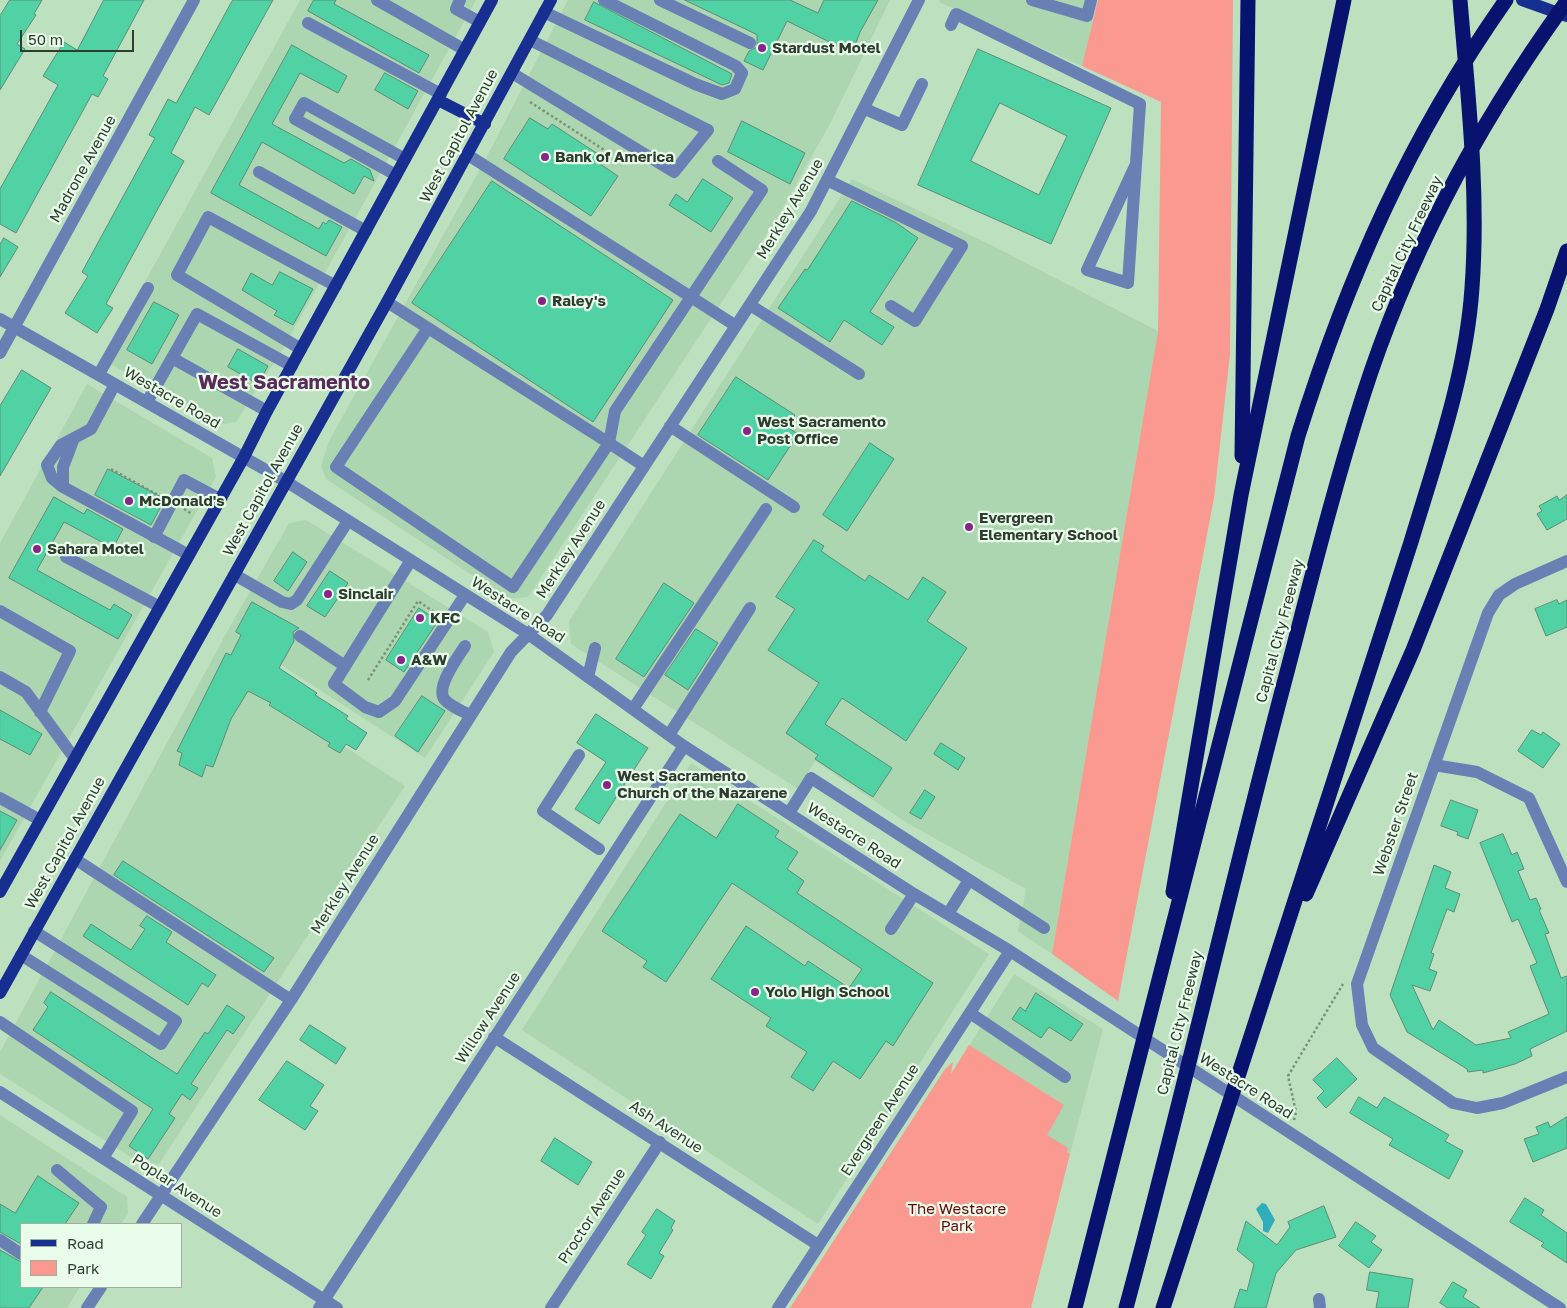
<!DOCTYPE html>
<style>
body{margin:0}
#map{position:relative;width:1567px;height:1308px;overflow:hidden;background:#bde1bf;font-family:"Golos Text",sans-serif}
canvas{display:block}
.legend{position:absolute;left:20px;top:1223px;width:162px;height:65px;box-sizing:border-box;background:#eafdeb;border:1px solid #9fb0a0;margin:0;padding:6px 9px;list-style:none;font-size:15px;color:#2f3d30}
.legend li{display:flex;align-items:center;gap:10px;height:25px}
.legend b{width:25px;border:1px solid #9fb0a0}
.scale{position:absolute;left:20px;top:30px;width:114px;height:22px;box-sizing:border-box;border:2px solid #2f3d30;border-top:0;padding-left:6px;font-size:15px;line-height:18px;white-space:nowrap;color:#2f3d30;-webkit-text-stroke:4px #eafdeb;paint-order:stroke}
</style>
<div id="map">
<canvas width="1567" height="1308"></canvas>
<ul class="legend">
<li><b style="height:6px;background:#172f91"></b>Road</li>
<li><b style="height:14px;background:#f9998f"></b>Park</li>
</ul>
<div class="scale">50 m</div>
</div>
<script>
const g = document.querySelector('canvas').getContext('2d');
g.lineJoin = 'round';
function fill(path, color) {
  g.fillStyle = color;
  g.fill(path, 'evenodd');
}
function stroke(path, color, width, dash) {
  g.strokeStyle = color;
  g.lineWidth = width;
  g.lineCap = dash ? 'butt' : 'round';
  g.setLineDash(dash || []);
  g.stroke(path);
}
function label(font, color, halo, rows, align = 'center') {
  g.font = font + ' "Golos Text",sans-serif';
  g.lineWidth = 4.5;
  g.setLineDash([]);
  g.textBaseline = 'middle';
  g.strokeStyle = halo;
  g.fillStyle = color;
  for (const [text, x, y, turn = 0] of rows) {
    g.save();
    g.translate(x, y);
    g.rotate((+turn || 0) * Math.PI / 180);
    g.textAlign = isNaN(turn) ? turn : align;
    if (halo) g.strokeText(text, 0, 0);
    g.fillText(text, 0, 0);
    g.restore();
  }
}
const built = new Path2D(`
 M300 0H476L284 347 236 422 224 424 102 360Z
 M568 0H890L831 122 779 215 528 597 508 599 326 479 321 466 329 441 486 158Z
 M940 0H1098L1082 66 939 2Z
 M852 179 991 245 1158 331 1052 954 1018 931 1026 889 907 823 815 761 798 789 571 644 569 621Z
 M87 384 212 458 216 477 0 861V543Z
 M306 520 488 632 494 652 425 758 275 661 257 689 405 786 159 1164 143 1165 0 1074V1052L228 630 289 523Z
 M691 763 989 954 818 1224 522 1030Z
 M1014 974 1103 1029 1070 1154 950 1076Z
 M0 1115 127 1197 128 1213 121 1224H21V1287H80L67 1308H0Z`);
const green = new Path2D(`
 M1098 0H1233L1230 354 1214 498 1118 1001 1052 954 1158 331 1161 102 1082 66Z
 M969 1045 1064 1105 1047 1135 1068 1148 1067 1152 1070 1154 1031 1308H790L945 1069 953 1062 951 1074Z`);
const water = new Path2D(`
 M1262 1203 1266 1204 1275 1220 1268 1233 1263 1231V1222L1256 1209Z`);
const building = new Path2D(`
 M10 0H42L34 14 36 15 17 44 25 49 0 90V16Z
 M104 0H144L103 76 108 79 98 97 92 94 16 233 0 224V189L58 85 43 76 64 42 77 50Z
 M233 0H273L209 115 195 107 171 153 184 161 106 304 113 308 97 333 65 313 88 276 82 272 155 138 149 135 168 99 176 103Z
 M314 0H336L334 4 429 55 419 73 308 11Z
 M685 0H790L818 13 824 0H878L860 32 852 53 787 21 763 70 744 61 749 51 757 47V35Z
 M594 2 732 74 729 83 722 85 585 20Z
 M292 45 347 76 338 93 300 73 272 124 344 163 351 159 370 170 374 181 364 176 354 194 262 142 239 185 319 229 323 222 326 224 329 220 342 227 326 256 211 193Z
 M978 49 1111 108 1051 244 918 185ZM1000 103 1067 136 1039 195 971 161Z
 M385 73 418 91 408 109 375 90Z
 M530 118 548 129 552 124 598 154 594 160 618 176 591 216 504 159Z
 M742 121 805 153 790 184 728 152Z
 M703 179 733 198 711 232 669 205 676 194 687 202Z
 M492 181 673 300 593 422 412 303Z
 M852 201 895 222 918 238 870 312 894 327 882 345 844 320 830 342 778 308 805 269 807 270Z
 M4 238 18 247 0 277V245Z
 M280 272 313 289 293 325 274 315 277 311 242 290 251 273 272 285Z
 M154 302 179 315 152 364 127 350Z
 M238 349 268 366 258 384 228 367Z
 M22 370 51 388 0 476V406Z
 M736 377 795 415 787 427 798 434 768 480 698 435Z
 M870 443 894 459 847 531 823 515Z
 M108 469 165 499 151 525 95 495Z
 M1567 495V519L1547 530 1537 514 1542 511 1539 506 1557 496 1559 500Z
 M54 497 84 514 87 509 123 529 113 548 64 522 37 570 110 610 114 604 132 615 118 639 9 578Z
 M814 540 824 546 821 551 865 581 869 575 908 600 923 577 946 592 927 621 967 648 906 741 842 698 825 724 892 768 873 797 815 759 818 755 786 733 819 683 768 650 795 609 776 597Z
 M293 552 307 562 288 591 274 581Z
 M330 571 348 583 325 617 307 606Z
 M664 583 694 603 644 677 616 659Z
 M1557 600 1559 604 1567 600V627L1546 636 1535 609Z
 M252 602 299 628 293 632 294 641 279 668 317 693 315 695 348 716 346 719 367 733 356 750 346 744 340 753 328 746 330 743 269 705 271 703 248 691 231 719 213 767 206 765 202 777 179 765 182 753 177 751 226 653 231 655 241 635 236 632Z
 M419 608 438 621 404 672 386 660Z
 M696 629 718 643 688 690 665 675Z
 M422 696 445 711 418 752 395 736Z
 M0 710 42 734 30 755 0 739Z
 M596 714 648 748 599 824 575 809 606 762 577 743Z
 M1532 730 1541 735 1543 732 1560 744 1543 768 1518 751Z
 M941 743 965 758 958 770 934 754Z
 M925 790 935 797 921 819 910 813Z
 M1451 800 1478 810 1468 839 1457 835 1458 832 1441 826Z
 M738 804 779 831 775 837 798 852 787 869 804 881 797 893 933 983 893 1046 886 1041 860 1079 833 1061 813 1091 791 1077 807 1052 766 1026 771 1018 711 979 746 926 805 966 808 961 849 988 862 969 732 883 666 982 643 967 647 961 602 931 680 814 716 838Z
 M0 811 17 820 0 850Z
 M1503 834 1512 855 1517 852 1524 869 1518 871 1530 900 1536 898 1541 909 1539 910 1549 933 1545 934 1561 978 1567 976V1031L1530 1049 1532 1056 1515 1064 1483 1073V1070L1468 1072 1467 1069 1407 1032 1390 995 1434 865 1451 872 1445 888 1460 894 1454 912 1447 909 1431 953 1434 954 1429 969 1437 972 1430 991 1412 985 1433 1030 1439 1020 1476 1045 1511 1038 1508 1032 1549 1014 1530 966 1537 963 1518 919 1512 922 1480 843Z
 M123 861 274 958 264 972 114 875Z
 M147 916 172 932 166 942 216 975 208 987 202 983 188 1005 83 936 91 924 131 950 145 929 140 926Z
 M51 992 177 1074 205 1032 208 1034 227 1005 245 1017 233 1034 227 1030 191 1084 198 1088 190 1100 182 1094 169 1114 175 1118 148 1159 129 1146 153 1109 33 1030 48 1007 44 1003Z
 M1036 993 1083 1024 1071 1041 1049 1027 1041 1038 1012 1019 1020 1007 1025 1011Z
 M310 1025 346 1048 336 1064 300 1040Z
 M1337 1058 1357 1079 1326 1108 1317 1098 1324 1091 1313 1080Z
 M287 1061 324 1085 310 1106 318 1111 305 1130 259 1100Z
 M1359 1097 1377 1108 1384 1097 1449 1135 1445 1141 1463 1151 1449 1179 1389 1145 1393 1139 1350 1113Z
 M1567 1117V1148L1533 1162 1524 1139 1539 1134 1536 1127 1548 1122 1550 1127Z
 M555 1138 592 1162 578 1185 541 1161Z
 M38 1176 79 1203 65 1224H21V1244L0 1232V1204L15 1213Z
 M1525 1198 1544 1210 1541 1215 1567 1233V1263L1541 1246 1544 1243 1510 1222Z
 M1324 1206 1336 1237 1296 1250 1276 1273 1266 1308H1234L1240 1289 1247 1291 1254 1264 1237 1250 1246 1221 1277 1245 1290 1227 1288 1222Z
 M657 1209 675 1221 671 1228 673 1230 659 1253 664 1256 651 1279 627 1264 646 1235 642 1232Z
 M1356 1222 1376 1236 1371 1242 1382 1250 1369 1268 1339 1246Z
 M0 1250 21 1262V1287H43L29 1308H0Z
 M1370 1272 1413 1279 1408 1308H1376L1379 1292 1367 1290Z
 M1453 1282 1467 1290 1463 1297 1480 1308H1448L1440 1303Z`);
const path = new Path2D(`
 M530 102 609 153
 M111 469 160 496
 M184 509 192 514
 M368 680 418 601 437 614
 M1294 1120 1296 1112 1288 1076 1343 984`);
const minor = new Path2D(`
 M377 0 465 50
 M460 0 456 9 480 22
 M660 0 750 43
 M1032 0 1087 16 1091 0
 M544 12 695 84 722 94 735 89 742 73 736 66 604 0
 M308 23 441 94
 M951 25 956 14 1140 104 1128 283 1087 270 1136 164
 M512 73 674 172 708 130 530 40
 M865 109 902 125 922 84
 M718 161 762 190 691 297 736 326
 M259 172 366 231
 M396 175 295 119 304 103 405 159
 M827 180 962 246 915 321 891 306
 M387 302 428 328 336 467 513 587 609 443 644 466
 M750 305 859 374
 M0 319 287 482 528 634 684 746 914 894 1010 951 1560 1308
 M428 328 609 443 615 411 691 297 468 155
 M301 349 177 275 208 217 336 286
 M0 353 194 0
 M99 374 148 288
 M115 384 91 429 61 445 47 465 52 478 63 487 189 555
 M147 402 172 358
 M267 411 172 358 197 314 292 366
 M670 426 794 507
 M63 487V467L74 438
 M154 537 184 480 220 499
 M66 557 160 607
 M411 560 334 684 365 707 379 712 395 701 465 595
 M1567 561 1515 584 1499 595 1488 613 1357 984 1362 1025 1373 1048 1453 1103 1477 1108 1503 1103 1567 1077
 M235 575 282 602 291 604 297 600 348 521
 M0 611 70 651 40 712
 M300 636 345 666
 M465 646C458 657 433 690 446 701 452 707 462 711 470 715
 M0 677 26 692 75 759
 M588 677 595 648
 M633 709 766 509
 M669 735 750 608
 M579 755 543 811 599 849
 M1434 765 1477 772 1529 798 1567 882
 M0 798 40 820
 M789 813 811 778 1044 928
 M75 859 291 1000
 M948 914 969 880
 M891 929 914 894
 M21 955 161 1044 176 1021 34 931
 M970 1013 1065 1077
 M0 1022 132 1111 103 1158
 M494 1037 818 1245
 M0 1092 337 1308
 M57 1170 101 1207 93 1224
 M142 1224 291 1000 511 652 547 615 811 211 919 0
 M0 1240 21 1254
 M1319 1299 1320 1308
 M87 1308 101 1287
 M319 1308 684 746
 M551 1308 660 1142
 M778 1308 1010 951`);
const major = new Path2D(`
 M1522 0 1567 16
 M438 100 485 124
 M0 892 244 457 267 411 492 0
 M0 993 387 302 551 0`);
const highway = new Path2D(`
 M1242 456 1248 0
 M1173 892 1241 495 1344 0
 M1306 894 1413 650 1547 309 1567 251
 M1075 1308 1298 436C1348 276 1409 138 1506 0
 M1126 1308C1183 1097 1231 883 1287 672 1311 580 1334 487 1363 396 1408 255 1480 121 1567 1
 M1163 1308 1411 542C1436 459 1466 375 1472 288 1479 192 1468 96 1460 0`);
const markers = [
 [762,48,5,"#88248c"],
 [545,157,5,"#88248c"],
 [542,301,5,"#88248c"],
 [747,431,5,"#88248c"],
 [129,501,5,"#88248c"],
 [969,527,5,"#88248c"],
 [37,549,5,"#88248c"],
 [328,594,5,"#88248c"],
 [420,618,5,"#88248c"],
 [401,660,5,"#88248c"],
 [607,785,5,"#88248c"],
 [755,992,5,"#88248c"]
];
const poiNames = [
 ["Stardust Motel",772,48],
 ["Bank of America",555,157],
 ["Raley's",552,301],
 ["West Sacramento",757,422],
 ["Post Office",757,439],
 ["McDonald's",139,501],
 ["Evergreen",979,518],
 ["Elementary School",979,535],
 ["Sahara Motel",47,549],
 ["Sinclair",338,594],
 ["KFC",430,618],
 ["A&W",411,660],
 ["West Sacramento",617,776],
 ["Church of the Nazarene",617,793],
 ["Yolo High School",765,992]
];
const streetNames = [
 ["West Capitol Avenue",459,136,-62],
 ["Madrone Avenue",83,169,-61],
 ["Merkley Avenue",790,209,-59],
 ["Capital City Freeway",1407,244,-65],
 ["Westacre Road",172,398,30],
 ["West Capitol Avenue",263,490,-61],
 ["Merkley Avenue",571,549,-57],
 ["Westacre Road",518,610,33],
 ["Capital City Freeway",1280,631,-75],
 ["Webster Street",1396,824,-71],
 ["Westacre Road",854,836,33],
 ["West Capitol Avenue",65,843,-61],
 ["Merkley Avenue",345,884,-58],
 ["Willow Avenue",488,1018,-57],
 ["Capital City Freeway",1180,1023,-76],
 ["Westacre Road",1246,1086,33],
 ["Evergreen Avenue",880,1120,-57],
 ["Ash Avenue",666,1127,33],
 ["Poplar Avenue",177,1186,33],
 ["Proctor Avenue",592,1216,-57]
];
const parkNames = [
 ["The Westacre",957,1209],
 ["Park",957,1226]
];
const districtNames = [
 ["West Sacramento",284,383]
];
fill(built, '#acd6af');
fill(green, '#f9998f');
fill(water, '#30acbb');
fill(building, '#50d2a4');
stroke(building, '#5d8c78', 1);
stroke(path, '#79937b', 2.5, [2.5, 2.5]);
stroke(minor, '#6980b5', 12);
stroke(major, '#172f91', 12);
stroke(highway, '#081370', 15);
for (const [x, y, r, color] of markers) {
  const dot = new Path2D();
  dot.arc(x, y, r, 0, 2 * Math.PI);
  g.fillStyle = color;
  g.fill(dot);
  stroke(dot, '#eafdeb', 2);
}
label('bold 15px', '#2f3d30', '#eafdeb', poiNames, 'left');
label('15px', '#2f3d30', '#eafdeb', streetNames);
label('15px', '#6b080c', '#eafdeb', parkNames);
label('bold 20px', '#5a2a5b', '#eafdeb', districtNames);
</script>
